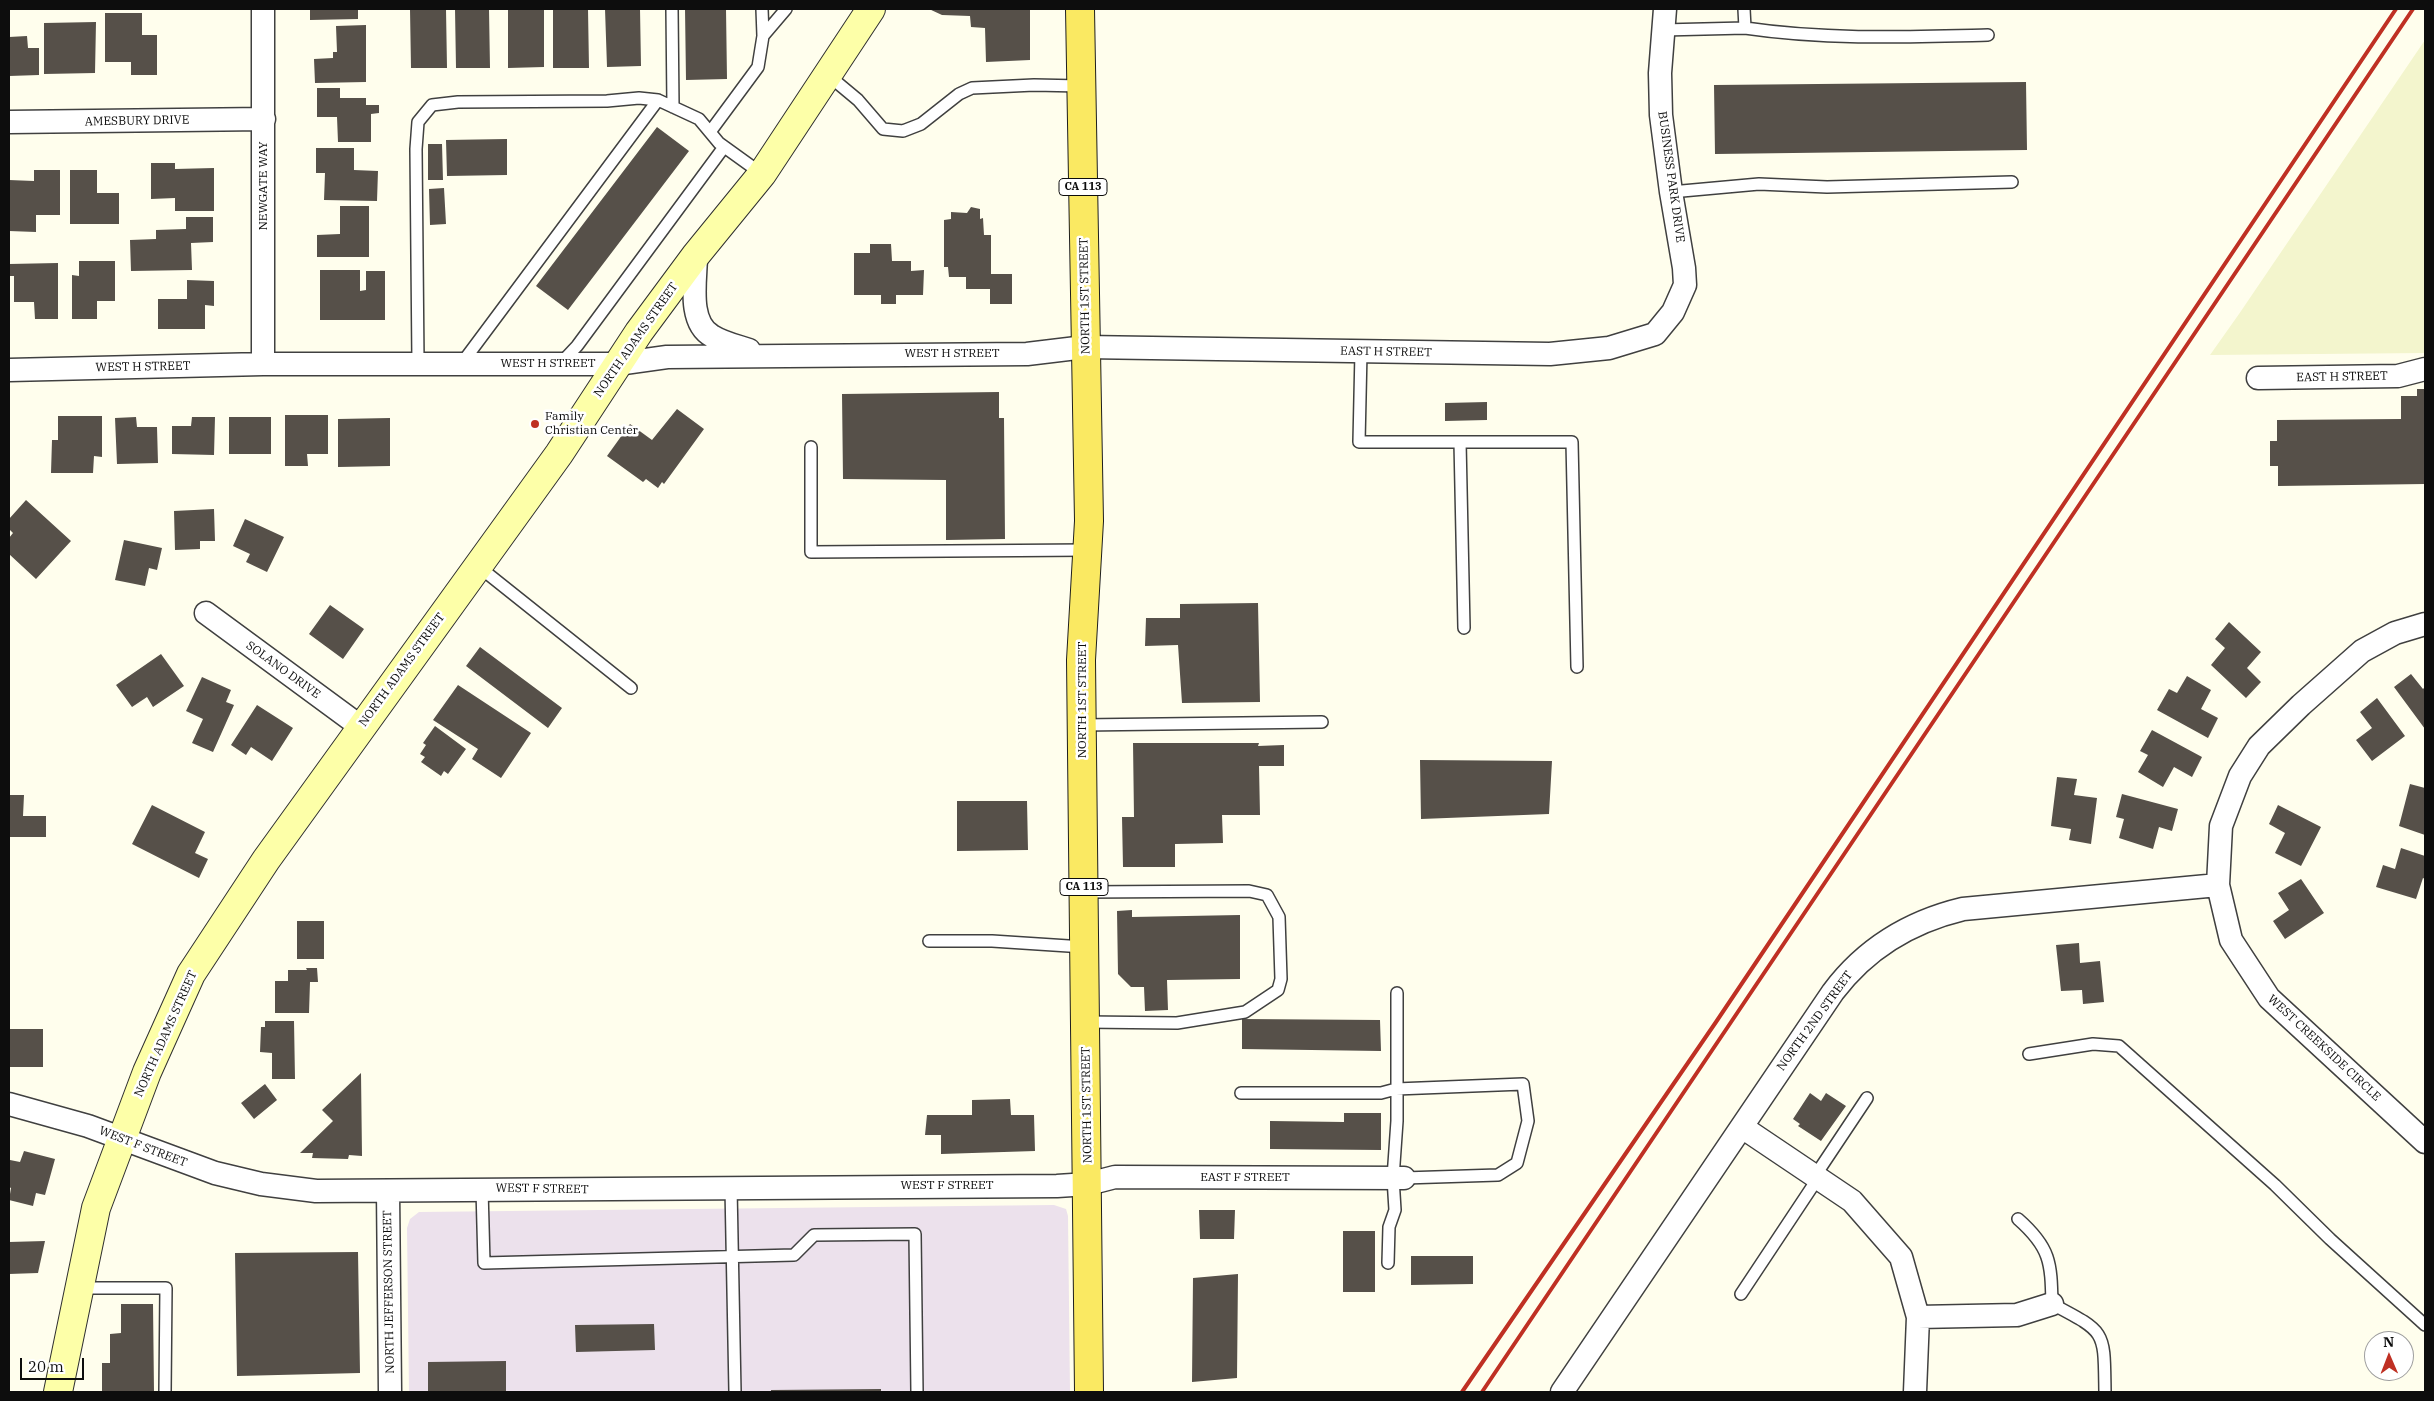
<!DOCTYPE html>
<style>
body{margin:0}
#map{position:relative;width:2434px;height:1401px;overflow:hidden;background:#fffeed;font-family:"IBM Plex Serif",serif}
canvas{display:block}
.frame{position:absolute;inset:0;border:10px solid #0d0d0d;pointer-events:none}
.north{position:absolute;left:2364px;top:1331px;width:50px;height:50px;box-sizing:border-box;background:#fff;border:1px solid #9e9e9e;border-radius:50%;rotate:359deg;font-size:14px;font-weight:700;line-height:20px;text-align:center;color:#0d0d0d}
.north::after{content:'';display:block;margin:auto;width:18px;height:22px;background:#bf3023;clip-path:polygon(50% 0,100% 100%,50% 72%,0 100%)}
.scale{position:absolute;left:20px;top:1358px;width:64px;height:22px;box-sizing:border-box;border:2px solid #0d0d0d;border-top:0;padding-left:6px;font-size:15px;line-height:18px;white-space:nowrap;color:#0d0d0d;-webkit-text-stroke:4px #fff;paint-order:stroke}
</style>
<div id="map">
<canvas width="2434" height="1401"></canvas>
<div class="frame"></div>
<div class="north">N</div>
<div class="scale">20 m</div>
</div>
<script>
const g = document.querySelector('canvas').getContext('2d');
g.lineJoin = 'round';
function fill(path, color) {
  g.fillStyle = color;
  g.fill(path, 'evenodd');
}
function stroke(path, color, width, dash) {
  g.strokeStyle = color;
  g.lineWidth = width;
  g.lineCap = dash ? 'butt' : 'round';
  g.setLineDash(dash || []);
  g.stroke(path);
}
function label(font, color, halo, rows, align = 'center') {
  g.font = font + ' "IBM Plex Serif",serif';
  g.lineWidth = 5;
  g.setLineDash([]);
  g.textBaseline = 'middle';
  g.strokeStyle = halo;
  g.fillStyle = color;
  for (const [text, x, y, turn = 0] of rows) {
    g.save();
    g.translate(x, y);
    g.rotate((+turn || 0) * Math.PI / 180);
    g.textAlign = isNaN(turn) ? turn : align;
    if (halo) g.strokeText(text, 0, 0);
    g.fillText(text, 0, 0);
    g.restore();
  }
}
const industrial = new Path2D(`
 M1054 1205 1066 1209 1068 1216 1070 1392H409L407 1228 410 1219 419 1212Z`);
const farmland = new Path2D(`
 M2425 40V353L2210 355 2239 314Z`);
const building = new Path2D(`
 M310 9H358V19L310 20Z
 M410 9H446L447 68H411Z
 M455 9H489L490 68H456Z
 M508 9H544V67L508 68Z
 M553 9H588L589 68H553Z
 M605 9H640L641 66 607 67Z
 M685 9H726L727 79 686 80Z
 M929 9H1030V60L986 62 985 28 971 27 970 16 942 15Z
 M105 13H142V35H157V75H131V62H105Z
 M96 22 95 73 44 74V23Z
 M366 25V82L315 83 314 59 333 58V52H337L336 26Z
 M27 36 28 48H39V75L9 76V37Z
 M2026 82 2027 150 1715 154 1714 85Z
 M317 88H340V98H366V105H379V113L371 114V142H338L337 117H317Z
 M657 127 689 151 568 310 536 286Z
 M507 139V175L447 176 446 140Z
 M428 144H442L443 180H428Z
 M316 148H354V170L378 171 377 201 324 200 325 173H316Z
 M151 163H175V169L214 168V211H175V198L151 199Z
 M34 170H60V215H36V232L9 231V180L34 181Z
 M70 170H97V193H119V224H70Z
 M444 188 446 224 430 225 429 189Z
 M340 206H369V257H317V235L340 234Z
 M971 207 980 209V219L983 218 984 235H991V274H1012V304H990V289H966V277H949L948 267H944V220L951 219V212L967 213Z
 M186 217H213V242L191 243 192 270 131 271 130 240 156 239V230L186 229Z
 M870 244H891L892 261H911V271L924 270 923 295H896V304H881V295H854V253H870Z
 M79 261H115V301H97V319H72V275L79 276Z
 M58 263V319H35L34 302H14V276H9V264Z
 M320 270H360V291L366 290V271H385V320H320Z
 M187 280 214 281V306L205 305V329H158V299H187Z
 M2417 389H2425V484L2278 486V466H2270V441H2277V420L2401 419V396H2417Z
 M999 392V418H1004L1005 539 946 540V480L843 479 842 394Z
 M1487 402V420L1445 421V403Z
 M677 409 704 429 664 484 662 482 658 488 646 479 643 482 607 456 630 424 652 440Z
 M285 415H328V454H307L308 466H285Z
 M58 416H102V457L94 456 93 473H51L52 440H58Z
 M136 417 137 427H157L158 463 117 464 115 418Z
 M192 417H215L214 455 172 454V426H191Z
 M229 417H271V454H229Z
 M390 418V466L338 467V419Z
 M26 500 71 541 36 579 9 554V538L13 533 9 529V519Z
 M214 509 215 541H200V549L175 550 174 511Z
 M245 519 284 537 267 572 246 562 250 554 233 546Z
 M124 540 162 548 157 570 149 568 145 586 115 580Z
 M1258 603 1260 702 1182 703 1178 645 1145 646 1146 618H1180V604Z
 M330 605 364 629 343 659 309 634Z
 M2229 622 2261 652 2247 668 2261 682 2246 698 2211 665 2225 648 2215 639Z
 M480 647 562 708 548 728 466 666Z
 M161 654 184 686 153 707 147 697 132 707 116 685Z
 M2411 674 2423 689 2425 687V729L2394 687Z
 M2187 676 2211 690 2201 709 2218 718 2208 738 2157 710 2169 689 2177 693Z
 M202 677 231 690 226 702 234 705 213 752 192 743 203 719 186 711Z
 M458 685 531 733 501 778 472 759 478 749 433 720Z
 M2377 698 2405 736 2372 761 2356 740 2372 728 2360 712Z
 M257 705 293 728 272 761 251 747 246 755 231 745Z
 M435 726 466 749 448 774 444 771 441 776 421 762 425 757 420 754 426 745 423 743Z
 M2152 730 2202 757 2192 777 2174 767 2163 787 2138 772 2148 755 2140 751Z
 M1133 743H1259L1258 746 1284 745V766H1259L1260 815H1222L1223 843 1175 844V867H1123L1122 817H1134Z
 M1420 760 1552 761 1549 814 1421 819Z
 M2057 777 2077 779 2074 795 2097 798 2091 844 2069 840 2071 829 2051 826Z
 M2410 784 2425 788V835L2399 826Z
 M2122 794 2178 809 2172 831 2159 827 2153 849 2119 838 2124 819 2116 817Z
 M9 795H24L23 816H46V837H9Z
 M957 801H1027L1028 850 957 851Z
 M152 805 205 832 195 853 208 859 199 878 132 844Z
 M2278 805 2321 827 2301 866 2275 853 2285 833 2269 824Z
 M2401 848 2425 856V879L2423 878 2416 899 2376 887 2383 865 2395 869Z
 M2301 879 2324 913 2285 939 2273 921 2289 910 2278 893Z
 M1132 910V917L1240 915V979L1167 980 1168 1010 1145 1011 1144 987H1131L1118 974 1117 911Z
 M297 921H324V959H297Z
 M2079 943 2080 963 2100 961 2104 1002 2083 1004 2082 990 2061 991 2056 945Z
 M306 968H317L318 982H310L309 1013H275V981H288V970H307Z
 M1242 1019 1380 1020 1381 1051 1242 1049Z
 M265 1021H294L295 1079H272V1053L260 1052 261 1027H265Z
 M9 1029H43V1067H9Z
 M361 1073 362 1156 349 1155 348 1159 312 1158 313 1153H300L333 1121 322 1110Z
 M265 1084 277 1100 254 1119 241 1103Z
 M1810 1093 1821 1101 1826 1093 1846 1106 1821 1141 1798 1126 1800 1124 1793 1119Z
 M1010 1099 1011 1115H1034L1035 1151 941 1154V1135H925L927 1115H972V1100Z
 M1344 1113H1381V1150L1270 1149V1121L1344 1122Z
 M24 1151 55 1159 45 1195 36 1193 33 1206 9 1200 11 1188 9 1187 10 1160 20 1162Z
 M1199 1210H1235L1234 1239H1200Z
 M1343 1231H1375V1292H1343Z
 M45 1241 38 1273 9 1274V1242Z
 M358 1252 360 1373 237 1376 235 1253Z
 M1411 1256H1473V1284L1411 1285Z
 M1238 1274 1237 1378 1192 1382 1193 1278Z
 M121 1304H153L154 1392H102V1363H110V1334L121 1333Z
 M654 1324 655 1350 576 1352 575 1325Z
 M506 1361V1392H428V1362Z
 M881 1389V1392H771V1390Z`);
const lane = new Path2D(`
 M672 9 673 107
 M762 9 763 36
 M1745 28C1826 40 1906 37 1988 35
 M1663 30 1745 28 1744 9
 M828 75 858 100 883 129 903 131 921 124 959 94 972 88 1034 85 1081 86
 M710 132 758 67 763 36 786 9
 M1671 192 1759 184 1827 187 2012 182
 M1361 352 1359 442H1572L1577 667
 M418 363 416 149 418 122 432 105 458 102 607 101 639 98 658 100 699 119 719 143 762 174
 M462 363 658 100
 M561 363 577 346 724 147
 M1460 442 1464 628
 M811 447V552L1087 550
 M478 566 631 688
 M1082 725 1322 722
 M1084 892 1249 891 1267 895 1279 917 1281 979 1278 990 1245 1012 1177 1023 1086 1022
 M929 941H992L1084 947
 M2029 1054 2093 1044 2119 1046 2275 1185 2330 1239 2425 1325
 M1241 1093H1381L1396 1089 1523 1084 1528 1121 1517 1163 1498 1175 1404 1178
 M1815 1176 1867 1098
 M731 1188 735 1392
 M482 1189 484 1263 794 1255 814 1235 915 1234 917 1392
 M2018 1219C2051 1248 2051 1263 2052 1304 2107 1333 2104 1330 2105 1392
 M1388 1263 1389 1227 1395 1210 1393 1178 1397 1121V993
 M79 1288H166L165 1392
 M1741 1294 1818 1178`);
const street = new Path2D(`
 M263 9V364
 M9 122 264 119
 M696 255C696 279 687 322 712 336 723 343 737 346 749 350
 M9 370 263 364H617L667 357 1027 354 1085 347 1550 354 1609 348 1655 334 1673 312 1685 285 1684 268 1671 192 1661 115 1660 73 1665 9
 M2258 378 2398 376 2425 369
 M206 613 361 727
 M2425 624 2395 633 2362 651 2301 705 2259 746 2240 776 2221 826 2218 885 2231 940 2269 998 2425 1142
 M9 1104 88 1126 215 1173 261 1184 316 1191 1057 1186 1088 1184 1115 1177 1404 1178
 M1742 1127 1852 1201 1901 1257 1918 1317 1915 1392
 M388 1191 390 1392
 M1918 1317 2017 1315 2052 1304
 M1562 1392 1833 992C1866 948 1909 922 1963 909L2218 885`);
const secondary = new Path2D(`
 M58 1392 96 1208 147 1072 191 974 266 860 559 454 639 332 696 255 762 174 871 9`);
const primary = new Path2D(`
 M1080 9 1089 521 1081 660 1089 1392`);
const rail = new Path2D(`
 M1462 1392 1716 1022 2396 9
 M1482 1392 2413 9`);
const markers = [
 [535,424,5,"#bf3023"]
];
const shields = [
 [1083,187,48],
 [1084,887,48]
];
const shieldNames = [
 ["CA 113",1083,187],
 ["CA 113",1084,887]
];
const streetNames = [
 ["AMESBURY DRIVE",137,121,-1],
 ["BUSINESS PARK DRIVE",1671,177,82],
 ["NEWGATE WAY",264,186,-90],
 ["NORTH 1ST STREET",1085,296,-91],
 ["NORTH ADAMS STREET",636,340,-55],
 ["EAST H STREET",1386,352,1],
 ["WEST H STREET",952,354],
 ["WEST H STREET",548,364],
 ["WEST H STREET",143,367,-1],
 ["EAST H STREET",2342,377,-1],
 ["SOLANO DRIVE",283,670,36],
 ["NORTH ADAMS STREET",402,670,-54],
 ["NORTH 1ST STREET",1083,700,-90],
 ["NORTH 2ND STREET",1815,1021,-54],
 ["NORTH ADAMS STREET",166,1034,-66],
 ["WEST CREEKSIDE CIRCLE",2324,1048,43],
 ["NORTH 1ST STREET",1087,1105,-91],
 ["WEST F STREET",143,1147,21],
 ["EAST F STREET",1245,1178],
 ["WEST F STREET",947,1186],
 ["WEST F STREET",542,1189,1],
 ["NORTH JEFFERSON STREET",389,1292,-91]
];
const poiNames = [
 ["Family",545,417],
 ["Christian Center",545,431]
];
fill(industrial, '#ece1ec');
fill(farmland, '#f3f5cd');
fill(building, '#565049');
stroke(lane, '#404040', 14);
stroke(street, '#404040', 25);
stroke(secondary, '#2f2f2f', 30);
stroke(primary, '#1e1e1e', 30);
stroke(lane, '#fff', 11);
stroke(street, '#fff', 22);
stroke(secondary, '#fdffa8', 28);
stroke(primary, '#fae962', 28);
stroke(rail, '#bf3023', 4);
for (const [x, y, r, color] of markers) {
  const dot = new Path2D();
  dot.arc(x, y, r, 0, 2 * Math.PI);
  g.fillStyle = color;
  g.fill(dot);
  stroke(dot, '#fff', 2);
}
for (const [x, y, w] of shields) {
  const box = new Path2D();
  box.roundRect(x - w / 2, y - 8.5, w, 17, 4);
  g.fillStyle = '#fff';
  g.fill(box);
  stroke(box, '#0d0d0d', 1);
}
label('bold 11px', '#0d0d0d', null, shieldNames);
label('12px', '#0d0d0d', '#fff', streetNames);
label('12px', '#0d0d0d', '#fff', poiNames, 'left');
</script>
